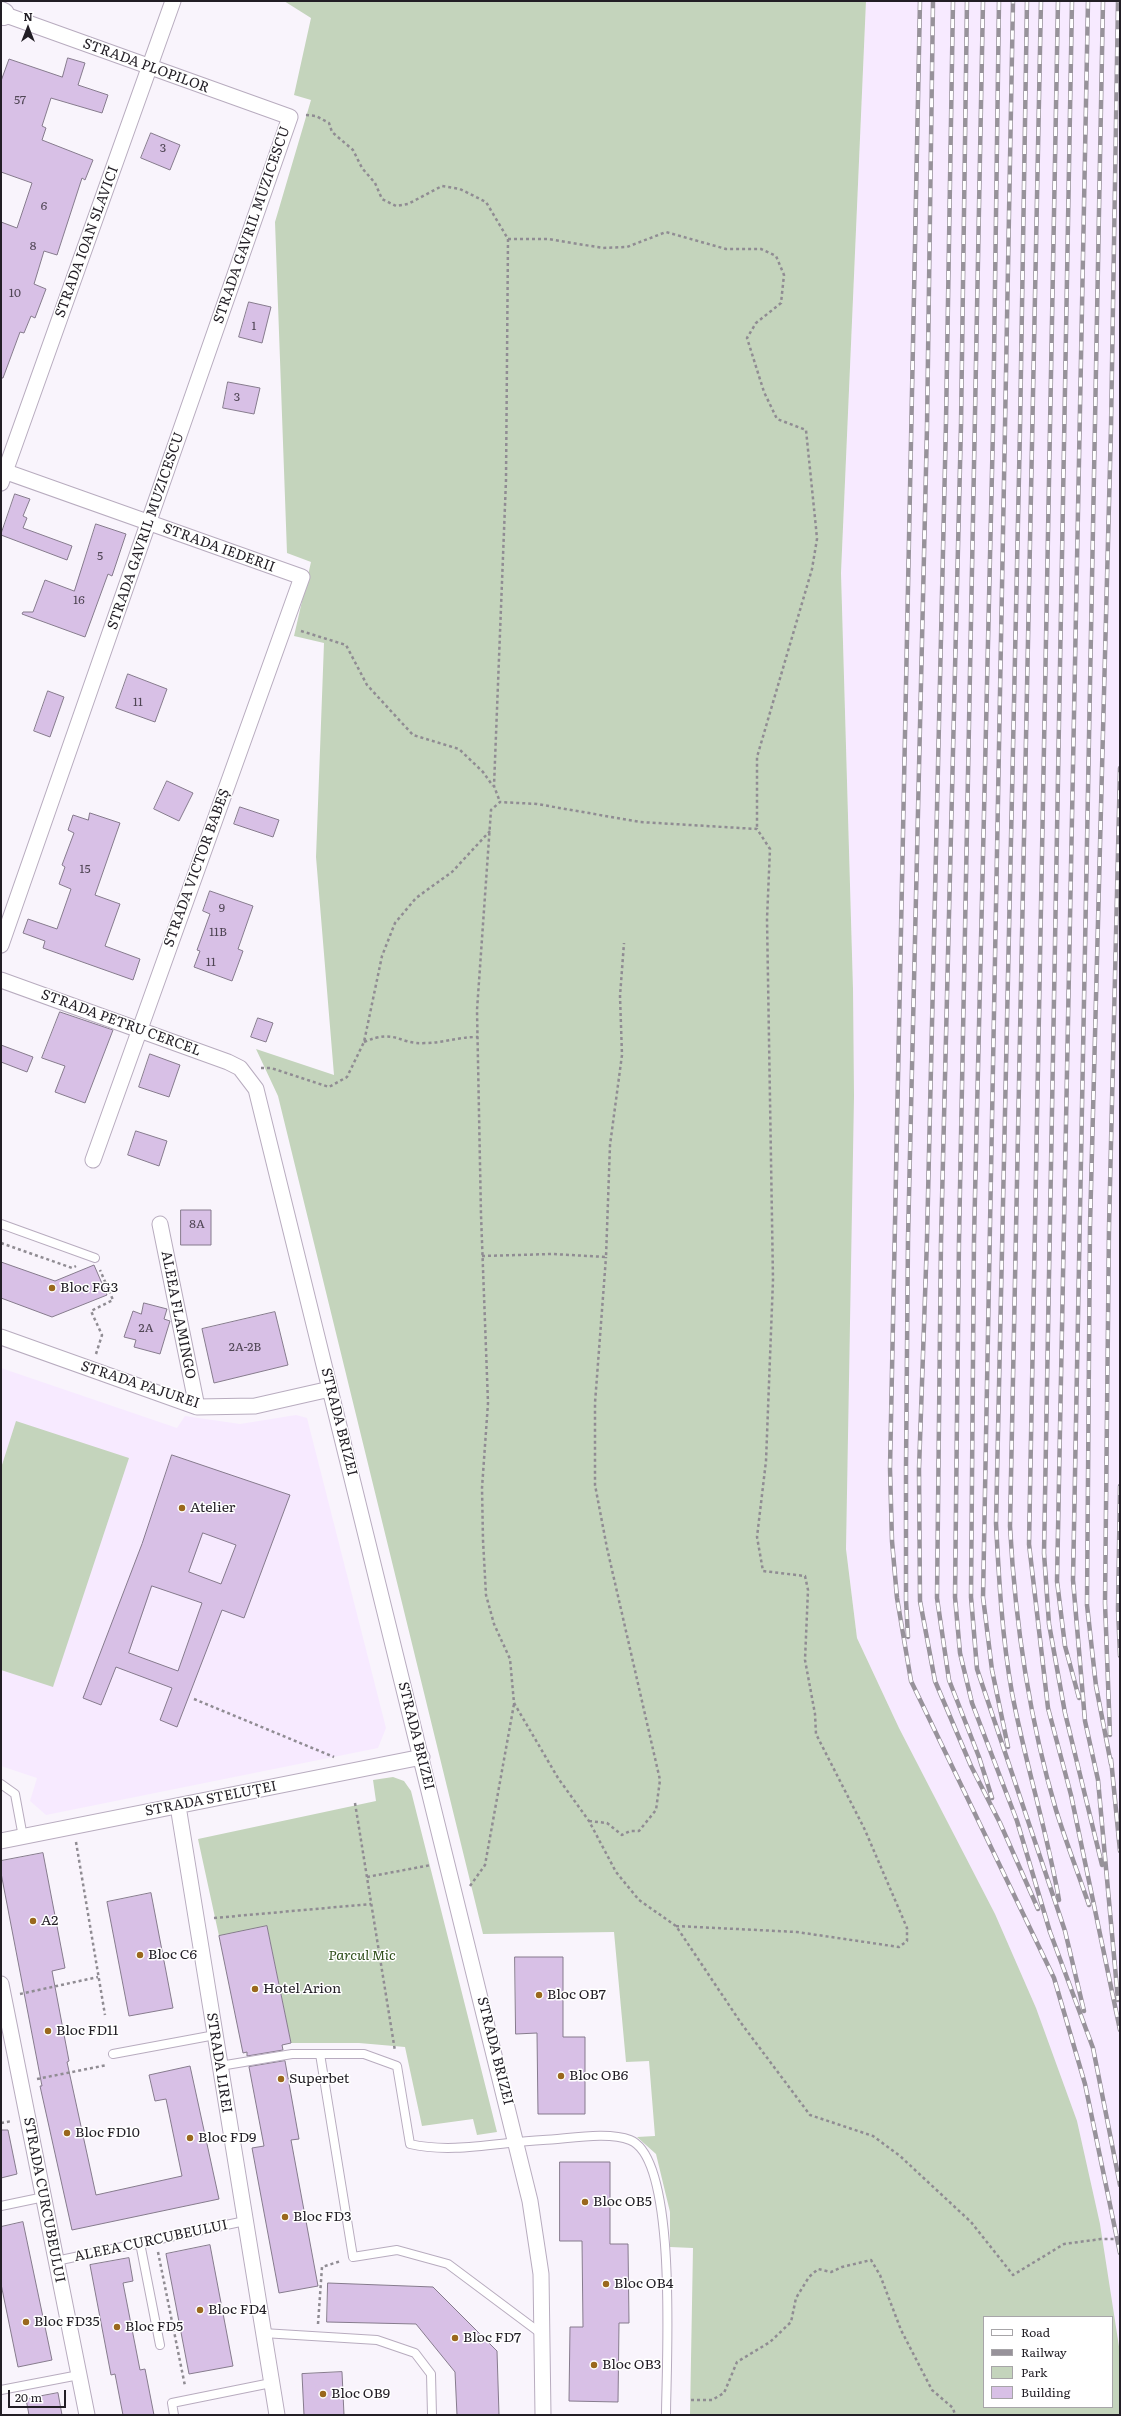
<!DOCTYPE html>
<meta charset="utf-8">
<style>
body{margin:0}
#map{position:relative;width:1121px;height:2416px;overflow:hidden;background:#f9f4fc;font-family:Literata,serif}
canvas{display:block}
.frame{position:absolute;inset:0;border:2px solid #221e25;pointer-events:none}
.legend{position:absolute;left:983px;top:2316px;width:130px;height:92px;box-sizing:border-box;background:#fff;border:1px solid #a7a5a8;margin:0;padding:5px 7px;list-style:none;font-size:12px;color:#221e25}
.legend li{display:flex;align-items:center;gap:8px;height:20px}
.legend b{width:20px;border:1px solid #a7a5a8}
.north{position:absolute;left:8px;top:8px;width:40px;height:40px;-webkit-text-stroke:3px #fff;paint-order:stroke;rotate:0deg;font-size:11px;font-weight:700;line-height:16px;text-align:center;color:#221e25}
.north::after{content:'';display:block;margin:auto;width:14px;height:18px;background:#221e25;clip-path:polygon(50% 0,100% 100%,50% 72%,0 100%)}
.scale{position:absolute;left:8px;top:2390px;width:58px;height:18px;box-sizing:border-box;border:2px solid #221e25;border-top:0;padding-left:5px;font-size:12px;line-height:14px;white-space:nowrap;color:#221e25;-webkit-text-stroke:3px #fff;paint-order:stroke}
</style>
<div id="map">
<canvas width="1121" height="2416"></canvas>
<div class="frame"></div>
<ul class="legend">
<li><b style="height:5px;background:#fff"></b>Road</li>
<li><b style="height:5px;background:#97929a"></b>Railway</li>
<li><b style="height:11px;background:#c4d4bc"></b>Park</li>
<li><b style="height:11px;background:#d8c0e6"></b>Building</li>
</ul>
<div class="north">N</div>
<div class="scale">20 m</div>
</div>
<script>
const g = document.querySelector('canvas').getContext('2d');
g.lineJoin = 'round';
function fill(path, color) {
  g.fillStyle = color;
  g.fill(path, 'evenodd');
}
function stroke(path, color, width, dash) {
  g.strokeStyle = color;
  g.lineWidth = width;
  g.lineCap = dash ? 'butt' : 'round';
  g.setLineDash(dash || []);
  g.stroke(path);
}
function label(font, color, halo, rows, align = 'center') {
  g.font = font + ' Literata,serif';
  g.lineWidth = 3;
  g.setLineDash([]);
  g.textBaseline = 'middle';
  g.strokeStyle = halo;
  g.fillStyle = color;
  for (const [text, x, y, turn = 0] of rows) {
    g.save();
    g.translate(x, y);
    g.rotate((+turn || 0) * Math.PI / 180);
    g.textAlign = isNaN(turn) ? turn : align;
    if (halo) g.strokeText(text, 0, 0);
    g.fillText(text, 0, 0);
    g.restore();
  }
}
const built = new Path2D(`
 M866 1H1120V2415L1112 2407V2317L952 1831 899 1728 857 1638 846 1549 853 989 841 573Z
 M1 1368 177 1428 185 1416 240 1424 296 1415 307 1418 386 1728 378 1748 46 1815 30 1801 37 1778 1 1766Z`);
const green = new Path2D(`
 M284 1H866L841 573 853 989 854 1096 846 1549 857 1638 899 1728 995 1914 1036 2008 1077 2121 1100 2224 1120 2353V2415H690L693 2248 670 2247V2212L656 2154 637 2137 655 2136 649 2061 626 2062 614 1932 483 1934 278 1096 256 1049 334 1075 316 857 324 643 294 636 311 562 287 553 275 222 311 100 294 95 311 18ZM984 2317H1112V2407H984Z
 M16 1421 129 1458 53 1687 1 1670V1468Z
 M393 1777 404 1781 411 1791 497 2132 477 2135 473 2119 422 2126 405 2047 359 2043H291L267 1926 219 1936 198 1839 376 1801 373 1780Z`);
const building = new Path2D(`
 M68 58 85 63 78 85 108 95 102 113 51 98 42 126 46 128 42 140 93 160 85 180 82 178 57 255 44 251 34 284 46 289 35 318 31 316 24 333 20 332 3 378H1V222L17 228 32 183 1 172V81L9 59 62 77Z
 M151 133 180 145 170 170 141 158Z
 M249 302 271 307 262 343 239 337Z
 M228 382 260 388 254 414 223 408Z
 M15 494 30 499 23 516 27 518 23 528 72 546 67 560 1 535Z
 M96 524 126 534 112 576 108 574 85 637 22 614 23 612H33L45 580 74 591Z
 M128 674 167 689 155 722 116 708Z
 M48 691 64 697 50 737 34 731Z
 M167 781 193 793 179 821 154 809Z
 M240 807 279 820 273 837 234 824Z
 M90 813 120 823 95 895 120 904 105 946 140 959 133 980 43 948 45 941 23 933 28 919 57 929 71 889 59 884 65 867 62 865 74 833 68 830 73 815 88 820Z
 M210 891 253 906 238 949 243 951 232 981 194 967 200 951 197 950 210 914 203 911Z
 M60 1012 113 1030 85 1103 55 1092 65 1066 42 1058Z
 M258 1018 273 1023 266 1042 251 1037Z
 M1 1045 33 1057 27 1072 1 1062Z
 M150 1054 180 1065 169 1097 139 1087Z
 M136 1131 167 1141 159 1166 128 1155Z
 M181 1210H211V1245H181Z
 M1 1262 55 1281 94 1265 107 1295 52 1317 1 1298Z
 M144 1303 167 1309 164 1319 170 1321 160 1354 134 1347 136 1340 124 1337 133 1311 141 1314Z
 M275 1312 288 1365 214 1383 202 1329Z
 M172 1455 290 1495 244 1618 222 1610 177 1727 160 1720 172 1688 116 1667 101 1705 83 1698 142 1544ZM203 1533 236 1545 221 1584 189 1572ZM152 1586 202 1603 178 1671 129 1653Z
 M43 1853 65 1968 52 1971 69 2061 67 2062 96 2195 182 2176 166 2099 155 2101 149 2075 190 2066 219 2199 72 2230 40 2086H42L1 1873V1861Z
 M151 1893 173 2008 129 2016 107 1902Z
 M267 1926 291 2043 282 2045 283 2050 247 2056V2052L243 2053 219 1936Z
 M515 1957H563V2037H585V2114H538L537 2033 516 2034Z
 M285 2061 299 2139 291 2140 318 2286 279 2293 252 2148 264 2146 249 2067Z
 M1 2130H8L17 2174 1 2178Z
 M560 2162H610V2244H628L629 2323H619L618 2402 569 2401 570 2327H583L582 2241H560Z
 M23 2222 52 2360 18 2367 1 2284V2227Z
 M210 2245 233 2366 189 2374 166 2254Z
 M129 2258 133 2281 123 2283 140 2370 145 2369 154 2415H123L115 2374 111 2375 90 2265Z
 M328 2283 433 2287 497 2351 499 2415H457L455 2372 416 2324 327 2322Z
 M342 2372 344 2415H304L302 2374Z
 M58 2393 62 2415H29L26 2399Z`);
const path = new Path2D(`
 M306 115 316 116 329 123 332 132 353 150 362 168 375 183 382 199 396 206 408 204 442 186 460 189 486 202 508 239 506 480 494 786 500 802
 M508 239H548L603 248 627 247 666 232 726 249H761L776 256 784 275 781 303 756 323 747 338 764 392 777 419 806 430 816 528 817 539 812 569 757 757V829
 M301 631 346 645 367 685 413 735 459 749 483 772 493 786
 M364 1042C396 1028 399 1045 425 1043 443 1043 457 1037 478 1037
 M261 1068H271L329 1087 347 1077 364 1042 382 956 395 923 416 898 452 872 490 831
 M1 1243 72 1268 76 1266
 M482 1256 552 1254 606 1257 610 1145 622 1055 620 996 624 943
 M96 1354 102 1335 91 1311 113 1300 100 1270
 M194 1699 334 1757
 M355 1803 395 2051
 M589 1821 607 1823 622 1835 630 1831H639L656 1810 660 1780 607 1548 595 1485V1403L606 1257
 M76 1842 105 2015
 M367 1877 431 1865
 M470 1886 485 1865 514 1704
 M214 1918 371 1904
 M676 1926 797 1932 899 1947 907 1941V1928L865 1830 816 1734 815 1714 805 1660 808 1590 805 1576 763 1571 757 1537 766 1461 773 1280 767 919 770 849 757 829 640 822 537 804 500 802 491 810 477 1010 481 1215 488 1403 482 1488 483 1540 486 1595 494 1624 510 1659 514 1703 558 1778 589 1821 616 1872 639 1900 676 1926 741 2023 810 2115 873 2136 900 2156 971 2222 1013 2275 1064 2244 1101 2239H1120
 M20 1994 98 1977
 M37 2079 107 2065
 M1 2123 12 2121
 M158 2252 185 2386
 M318 2324 322 2267 341 2261
 M691 2400H712L724 2393 737 2362 770 2342 791 2322 796 2298 809 2277 818 2269 831 2272 842 2267 871 2260 880 2275 901 2330 932 2390 953 2408 955 2415`);
const lane = new Path2D(`
 M1 1224 95 1258
 M1 1784 15 1794 23 1837
 M113 2054 215 2035
 M320 2054 353 2257 397 2250 448 2264 543 2335
 M220 2066 292 2054H364L397 2066 410 2144C452 2154 500 2142 543 2140 567 2139 608 2131 630 2140 679 2159 666 2368 666 2415
 M1 2206 44 2197
 M140 2243 160 2345
 M56 2261 245 2221
 M263 2333 377 2340 415 2353 431 2374 432 2415
 M1 2390 79 2375
 M174 2415 172 2403 271 2383`);
const street = new Path2D(`
 M1 470 302 577 93 1160
 M1 483 173 1
 M1 945 290 117 3 14
 M1 980 228 1062 240 1068 256 1089 530 2201 541 2274 543 2415
 M160 1224 197 1407
 M1 1337 197 1407 255 1406 330 1389
 M178 1806 277 2415
 M1 1841 422 1757
 M1 1984 87 2415`);
const secondary = new Path2D(`
 M1 13 3 14`);
const rail = new Path2D(`
 M920 1 890 1468 892 1541 897 1598 911 1681 1054 1978 1085 2084 1120 2253
 M953 1 946 422 927 1239 919 1469 920 1601 935 1681 971 1766 1000 1823 1038 1909
 M967 1 961 425 941 1241 937 1598 949 1680 979 1757 992 1798
 M983 1 959 1240 955 1597 960 1653 972 1703 1017 1821 1050 1932 1093 2048 1120 2185
 M999 1 993 429 974 1239 971 1597 977 1669 1065 1931 1084 2011
 M1027 1 1020 429 996 1523C999 1580 1002 1637 1012 1693 1025 1762 1047 1831 1059 1900
 M1041 1 1010 1526C1015 1621 1029 1718 1056 1810 1066 1842 1078 1873 1089 1905
 M1058 1 1029 1544 1048 1708 1071 1795 1120 2030
 M1072 1 1044 1553 1049 1624 1065 1713 1102 1865
 M1103 1 1073 1580 1085 1721 1098 1780 1118 2000
 M1120 1486 1118 1609 1120 1656
 M908 1637 906 1600V1467L908 1238 927 427 933 1
 M1079 1698 1065 1646 1057 1581 1088 1
 M1110 1735 1105 1603 1109 1227 1120 768
 M1008 1747 992 1670 983 1597 1013 1
 M1111 1759 1120 1851
 M1111 1764 1096 1686 1087 1605 1090 1226 1111 427 1118 1`);
const markers = [
 [52,1288,4,"#9a681d"],
 [182,1508,4,"#9a681d"],
 [33,1921,4,"#9a681d"],
 [140,1955,4,"#9a681d"],
 [255,1989,4,"#9a681d"],
 [539,1995,4,"#9a681d"],
 [48,2031,4,"#9a681d"],
 [561,2076,4,"#9a681d"],
 [281,2079,4,"#9a681d"],
 [67,2133,4,"#9a681d"],
 [190,2138,4,"#9a681d"],
 [585,2202,4,"#9a681d"],
 [285,2217,4,"#9a681d"],
 [606,2284,4,"#9a681d"],
 [200,2310,4,"#9a681d"],
 [26,2322,4,"#9a681d"],
 [117,2327,4,"#9a681d"],
 [455,2338,4,"#9a681d"],
 [594,2365,4,"#9a681d"],
 [323,2394,4,"#9a681d"]
];
const numberNames = [
 ["57",20,100],
 ["3",163,148],
 ["6",44,206],
 ["8",33,246],
 ["10",15,293],
 ["1",254,326],
 ["3",237,397],
 ["5",100,556],
 ["16",79,600],
 ["11",138,702],
 ["15",85,869],
 ["9",222,908],
 ["11B",218,932],
 ["11",211,962],
 ["8A",197,1224],
 ["2A",146,1328],
 ["2A-2B",245,1347]
];
const streetNames = [
 ["STRADA PLOPILOR",146,66,20],
 ["STRADA GAVRIL MUZICESCU",252,225,-71],
 ["STRADA IOAN SLAVICI",87,242,-70],
 ["STRADA GAVRIL MUZICESCU",146,531,-71],
 ["STRADA IEDERII",219,548,20],
 ["STRADA VICTOR BABEȘ",197,868,-70],
 ["STRADA PETRU CERCEL",121,1023,20],
 ["ALEEA FLAMINGO",178,1315,79],
 ["STRADA PAJUREI",140,1385,18],
 ["STRADA BRIZEI",339,1422,76],
 ["STRADA BRIZEI",416,1736,76],
 ["STRADA STELUȚEI",211,1799,-11],
 ["STRADA BRIZEI",495,2051,76],
 ["STRADA LIREI",219,2063,81],
 ["STRADA CURCUBEULUI",44,2200,79],
 ["ALEEA CURCUBEULUI",151,2241,-12]
];
const poiNames = [
 ["Bloc FG3",60,1288],
 ["Atelier",190,1508],
 ["A2",41,1921],
 ["Bloc C6",148,1955],
 ["Hotel Arion",263,1989],
 ["Bloc OB7",547,1995],
 ["Bloc FD11",56,2031],
 ["Bloc OB6",569,2076],
 ["Superbet",289,2079],
 ["Bloc FD10",75,2133],
 ["Bloc FD9",198,2138],
 ["Bloc OB5",593,2202],
 ["Bloc FD3",293,2217],
 ["Bloc OB4",614,2284],
 ["Bloc FD4",208,2310],
 ["Bloc FD35",34,2322],
 ["Bloc FD5",125,2327],
 ["Bloc FD7",463,2338],
 ["Bloc OB3",602,2365],
 ["Bloc OB9",331,2394]
];
const parkNames = [
 ["Parcul Mic",362,1956]
];
fill(built, '#f7eaff');
fill(green, '#c4d4bc');
fill(building, '#d8c0e6');
stroke(building, '#867b8d', 1);
stroke(lane, '#b8acbf', 10);
stroke(street, '#b8acbf', 17);
stroke(secondary, '#b8acbf', 24);
stroke(path, '#908c93', 2.5, [3, 3]);
stroke(lane, '#fff', 8);
stroke(street, '#fff', 15);
stroke(secondary, '#fff', 22);
stroke(rail, '#97929a', 4.5);
stroke(rail, '#fff', 3, [9]);
for (const [x, y, r, color] of markers) {
  const dot = new Path2D();
  dot.arc(x, y, r, 0, 2 * Math.PI);
  g.fillStyle = color;
  g.fill(dot);
  stroke(dot, '#fff', 1.5);
}
label('12px', '#504655', null, numberNames);
label('14px', '#221e25', '#fff', streetNames);
label('14px', '#221e25', '#fff', poiNames, 'left');
label('italic 14px', '#2e4e19', '#fff', parkNames);
</script>
